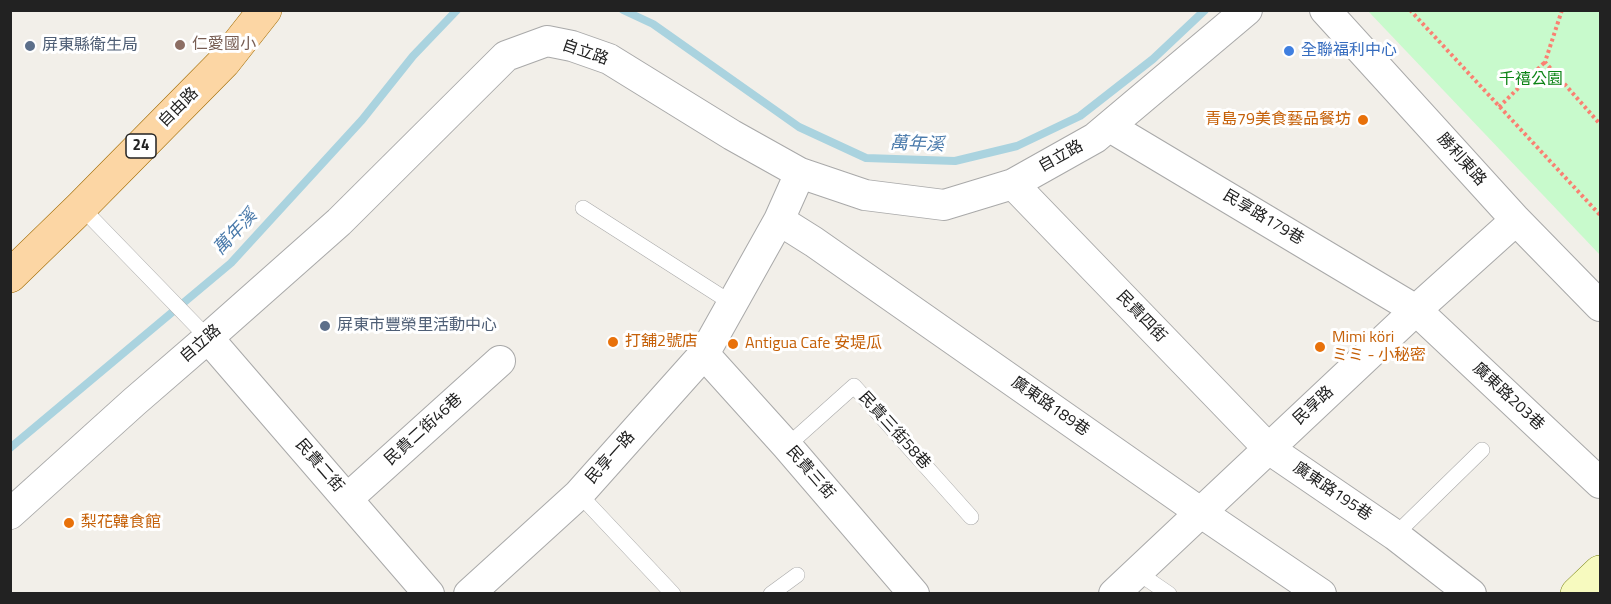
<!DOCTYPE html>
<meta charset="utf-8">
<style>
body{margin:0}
#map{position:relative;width:1611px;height:604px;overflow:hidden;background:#f2efe9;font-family:"Titillium Web",sans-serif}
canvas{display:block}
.frame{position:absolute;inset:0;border:12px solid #222;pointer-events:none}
</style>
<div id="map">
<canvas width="1611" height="604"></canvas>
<div class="frame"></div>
</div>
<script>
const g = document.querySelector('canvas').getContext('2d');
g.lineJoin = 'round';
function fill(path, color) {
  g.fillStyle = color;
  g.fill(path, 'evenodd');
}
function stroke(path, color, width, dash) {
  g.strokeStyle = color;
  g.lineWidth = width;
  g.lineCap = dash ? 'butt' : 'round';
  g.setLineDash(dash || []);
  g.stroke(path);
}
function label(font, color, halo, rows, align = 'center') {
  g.font = font + ' "Titillium Web","Noto Sans TC","Noto Sans JP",sans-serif';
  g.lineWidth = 6;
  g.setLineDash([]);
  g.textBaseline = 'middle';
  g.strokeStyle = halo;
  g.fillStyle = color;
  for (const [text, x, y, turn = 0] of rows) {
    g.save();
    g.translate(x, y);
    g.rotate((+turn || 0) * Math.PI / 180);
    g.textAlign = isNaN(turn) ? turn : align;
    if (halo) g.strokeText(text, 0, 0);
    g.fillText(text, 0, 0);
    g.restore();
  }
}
const park = new Path2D(`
 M1368 11H1600V255Z`);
const stream = new Path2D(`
 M623 10 653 24 799 127 866 158 955 161 1017 146 1080 116 1153 59 1205 10
 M10 448 231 263 362 120 413 56 457 10`);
const path = new Path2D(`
 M1410 10 1600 215
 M1562 10 1545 62 1600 124
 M1499 107 1545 62`);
const lane = new Path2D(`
 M81 207 208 338
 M583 208 733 304
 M787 446 854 386 971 517
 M579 494 673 594
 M1395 535 1482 450
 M1137 572 1169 594
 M771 594 797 575`);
const street = new Path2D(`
 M1325 10 1516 220 1600 306
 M1110 127 1416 310 1600 483
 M1013 184 1269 449 1395 535 1471 594
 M779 220 814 242 1200 512 1321 594
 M208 338 429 594
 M704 354 787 446 914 594
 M347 499 500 361
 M10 514 134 402 208 338 339 222 506 56 547 41 572 46 609 59 732 135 800 173 865 195 944 205 1013 184 1095 138 1247 10
 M469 594 579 494 704 354 779 220 800 173
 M1114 594 1416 310 1516 220`);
const secondary = new Path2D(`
 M1577 594 1600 572`);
const primary = new Path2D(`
 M10 276 81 207 224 62 265 10`);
const markers = [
 [180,45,6,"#8d6e63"],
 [30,46,6,"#5c6f8a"],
 [1289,51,6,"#3f7fe0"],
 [1363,120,6,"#e8710a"],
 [325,326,6,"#5c6f8a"],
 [613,342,6,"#e8710a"],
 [733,344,6,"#e8710a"],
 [1320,347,6,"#e8710a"],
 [69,523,6,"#e8710a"]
];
const shields = [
 [141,146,30]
];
const shieldNames = [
 ["24",141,146]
];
const educationNames = [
 ["仁愛國小",192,45]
];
const serviceNames = [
 ["屏東縣衛生局",42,46],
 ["屏東市豐榮里活動中心",337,326]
];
const shopNames = [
 ["全聯福利中心",1301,51]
];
const streetNames = [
 ["自立路",585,53,19],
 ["自由路",179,108,-45],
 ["自立路",1061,157,-29],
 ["勝利東路",1461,160,48],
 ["民享路179巷",1263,218,31],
 ["民貴四街",1141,317,46],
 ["自立路",201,344,-41],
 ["廣東路203巷",1508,397,43],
 ["民享路",1314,406,-43],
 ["廣東路189巷",1050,407,35],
 ["民貴二街46巷",424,430,-42],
 ["民貴三街58巷",894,431,48],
 ["民享一路",611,458,-48],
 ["民貴二街",319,466,49],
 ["民貴三街",810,473,49],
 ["廣東路195巷",1332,492,34]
];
const parkNames = [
 ["千禧公園",1531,80]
];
const foodNames = [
 ["青島79美食藝品餐坊",1351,120,"right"],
 ["Mimi köri",1332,338],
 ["ミミ - 小秘密",1332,356],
 ["打舖2號店",625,342],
 ["Antigua Cafe 安堤瓜",745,344],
 ["梨花韓食館",81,523]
];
const waterNames = [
 ["萬年溪",917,145,2],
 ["萬年溪",236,233,-47]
];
fill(park, '#c8facc');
stroke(stream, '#aad3df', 8);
stroke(lane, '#a9a9a9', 16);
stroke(street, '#a9a9a9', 32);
stroke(secondary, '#707d05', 34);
stroke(primary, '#a06b00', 34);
stroke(path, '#fa8072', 4, [3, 3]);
stroke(lane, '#fff', 15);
stroke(street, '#fff', 30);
stroke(secondary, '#f7fabf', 33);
stroke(primary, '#fcd6a4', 33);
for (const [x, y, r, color] of markers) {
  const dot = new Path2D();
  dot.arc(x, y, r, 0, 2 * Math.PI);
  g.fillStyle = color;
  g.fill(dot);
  stroke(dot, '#fff', 2);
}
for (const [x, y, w] of shields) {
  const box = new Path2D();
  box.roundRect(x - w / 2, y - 12, w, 24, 4.5);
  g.fillStyle = '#fff';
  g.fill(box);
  stroke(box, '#222', 1.5);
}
label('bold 15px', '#222', null, shieldNames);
label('16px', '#785e54', '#fff', educationNames, 'left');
label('16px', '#4e5e75', '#fff', serviceNames, 'left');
label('16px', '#366cbe', '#fff', shopNames, 'left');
label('16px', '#222', '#fff', streetNames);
label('16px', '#0c8416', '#fff', parkNames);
label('16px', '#c56008', '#fff', foodNames, 'left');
label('italic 18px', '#4a7aab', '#fff', waterNames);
</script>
